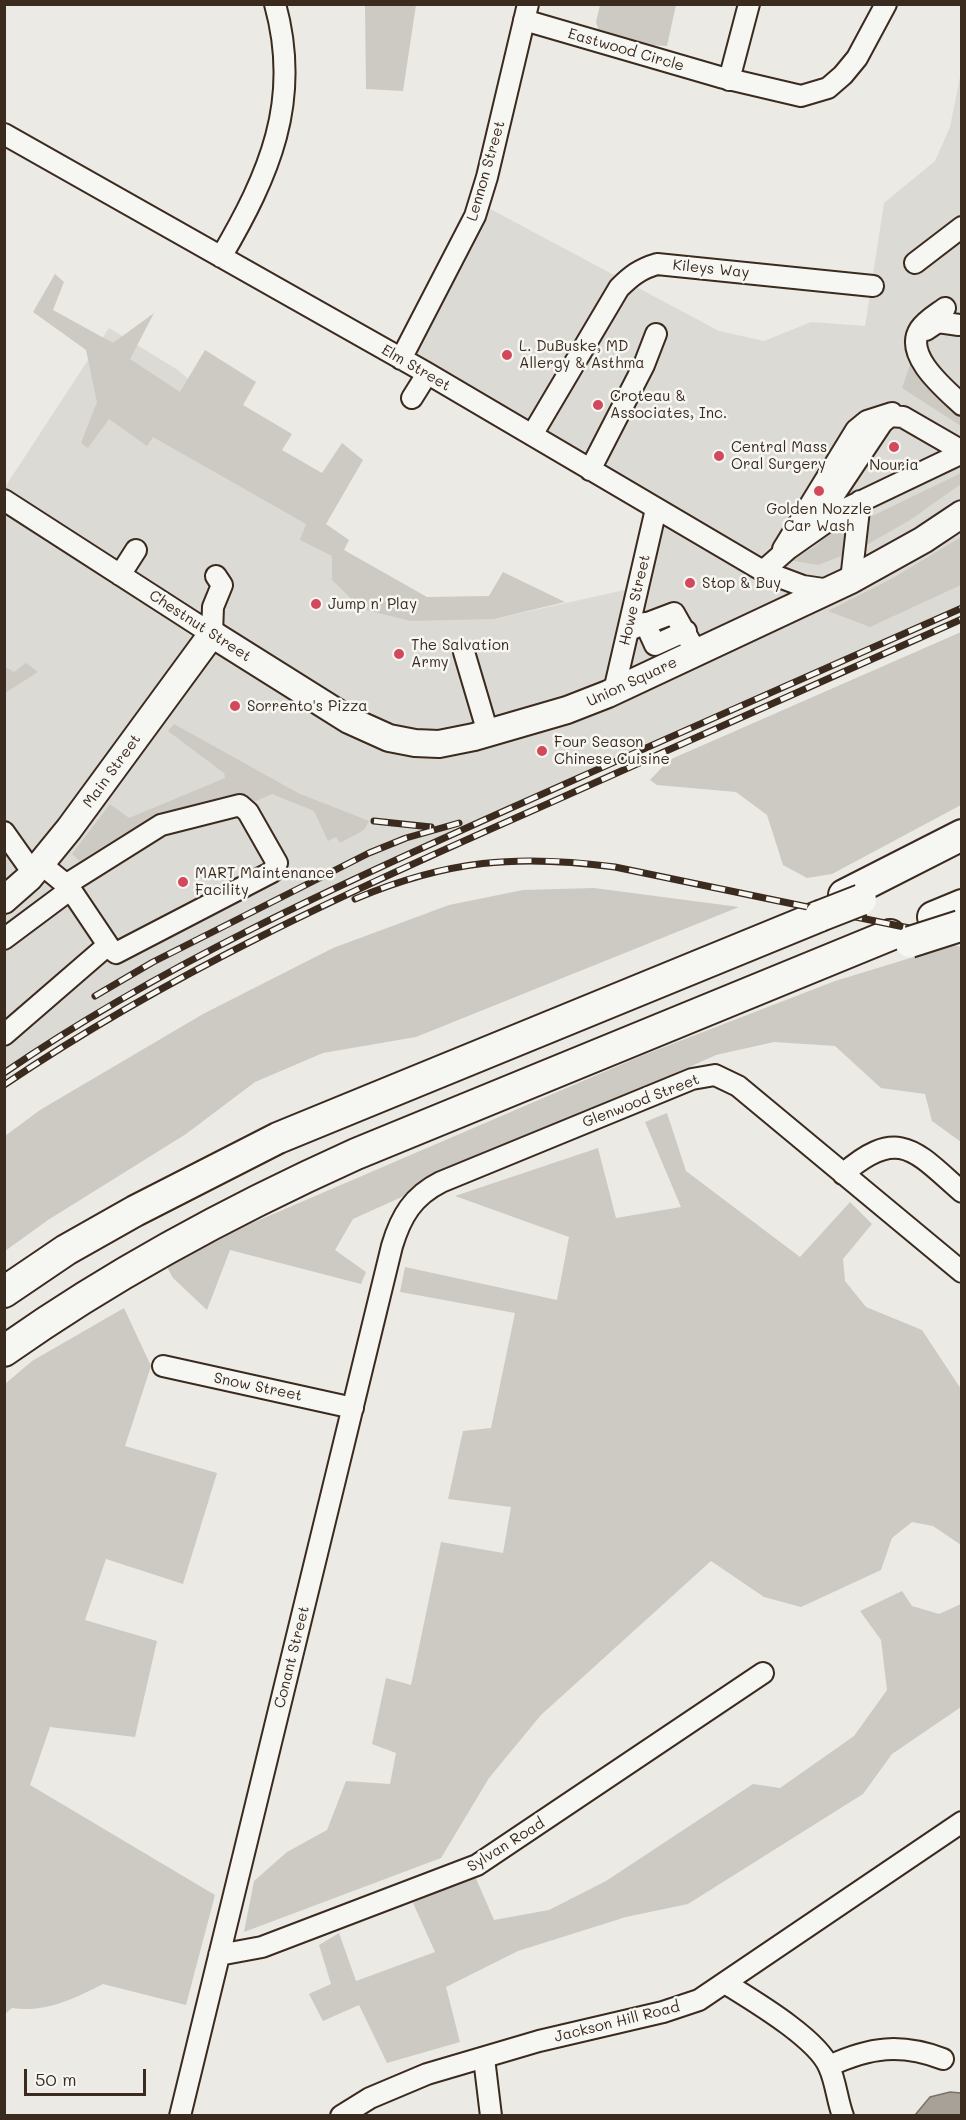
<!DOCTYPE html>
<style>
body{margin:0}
#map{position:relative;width:966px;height:2120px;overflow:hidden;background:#ebeae5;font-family:Mali,sans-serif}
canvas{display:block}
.frame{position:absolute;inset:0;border:6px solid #3b2a1e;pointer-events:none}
.scale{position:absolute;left:24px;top:2069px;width:122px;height:27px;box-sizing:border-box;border:3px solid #3b2a1e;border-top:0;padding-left:8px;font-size:18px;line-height:21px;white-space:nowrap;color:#3b2a1e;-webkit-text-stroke:4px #f6f6f2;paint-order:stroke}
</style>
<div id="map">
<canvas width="966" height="2120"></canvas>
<div class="frame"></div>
<div class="scale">50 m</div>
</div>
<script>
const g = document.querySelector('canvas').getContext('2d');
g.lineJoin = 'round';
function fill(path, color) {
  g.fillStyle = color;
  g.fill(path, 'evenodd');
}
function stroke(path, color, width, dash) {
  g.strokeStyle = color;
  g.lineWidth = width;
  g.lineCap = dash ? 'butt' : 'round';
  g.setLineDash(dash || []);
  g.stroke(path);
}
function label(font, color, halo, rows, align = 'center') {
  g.font = font + ' Mali,sans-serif';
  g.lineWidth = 5;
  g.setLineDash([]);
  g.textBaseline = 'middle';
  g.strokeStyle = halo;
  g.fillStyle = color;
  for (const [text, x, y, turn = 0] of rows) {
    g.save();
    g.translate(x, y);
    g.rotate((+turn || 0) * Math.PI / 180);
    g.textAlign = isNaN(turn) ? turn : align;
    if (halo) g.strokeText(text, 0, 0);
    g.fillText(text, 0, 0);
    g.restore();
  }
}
const built = new Path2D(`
 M961 72V608L398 859 261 923 128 995 5 1073V487L109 328 178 370 237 421 306 524 425 613 494 619 638 587 656 509 401 359 479 203 719 331 764 341 811 322 865 326 884 203 935 161 950 127Z`);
const green = new Path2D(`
 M365 5H416L403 91 366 89Z
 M600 5H676L667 46 634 44 599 31 596 22Z
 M55 274 64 282 53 310 113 343 154 313 130 359 180 392 205 350 256 382 243 405 292 434 282 450 322 473 342 443 363 460 326 524 349 540 344 550 427 597 489 596 503 572 565 602 494 619 411 621 362 609 332 580V556L300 540 306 524 153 437 147 446 109 419 88 448 81 443 97 402 86 350 33 312Z
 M910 365 961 413V426L902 388Z
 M961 473V484L910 520 863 547 870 517Z
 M840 525 848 530 844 555 818 565 788 560C797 554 806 553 814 547 824 540 828 531 840 525Z
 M961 537V585L870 627 828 611 893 578Z
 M961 632V805L832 874 807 878 783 865 767 815 736 792 657 785 650 780 669 760Z
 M26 663 38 672 5 693V667L14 672Z
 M174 724 298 793 369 821 364 830 340 843 336 837 328 841 314 811 272 794 256 801 238 796 170 812 128 831 80 861 72 854 110 804 129 818 225 778 224 773 168 731Z
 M594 888 739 907 416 1037 323 1053 255 1082 186 1134 48 1220 5 1251V1136L40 1110 203 1014 333 948 449 905 523 890Z
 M953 945 961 947V1142L932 1121 925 1094 881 1088 835 1046 774 1042 716 1055 353 1219 335 1250 366 1272 361 1284 230 1250 207 1310 173 1278 167 1267 250 1224 641 1056 835 981Z
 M667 1113 686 1171 800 1257 850 1202 872 1224 843 1259 845 1281 866 1307 922 1330 961 1389V1545L933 1526 912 1522 892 1538 881 1570 801 1607 764 1597 711 1561 541 1715 489 1778 441 1858 244 1932 254 1881 287 1852 327 1830 346 1781 390 1784 396 1753 372 1744 386 1678 411 1685 441 1542 503 1553 511 1507 448 1499 463 1431 491 1428 515 1313 400 1292 405 1267 557 1300 569 1237 455 1196 598 1148 616 1218 681 1207 645 1122Z
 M124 1308 151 1366 125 1446 217 1473 183 1584 106 1559 85 1620 157 1641 135 1737 50 1727 30 1785 215 1895 186 2005 103 1984C74 1999 45 2013 12 2008L5 2014V1384L32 1361Z
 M902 1591 912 1606 939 1614 961 1604V1707L892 1754 863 1794 688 1904 626 1917 518 1951 446 1987 460 2042 387 2063 359 2005 323 2021 309 1994 331 1984 319 1945 339 1933 356 1981 435 1952 413 1903 474 1874 494 1920 549 1910 606 1881 753 1784 780 1788 854 1736 887 1690 881 1640 860 1611Z`);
const water = new Path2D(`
 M950 2092 961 2093V2115H915L930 2097Z`);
const minor = new Path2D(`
 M524 20 720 77 801 96 828 88 843 75 857 58 886 4
 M729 80 749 4
 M4 134 425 372 763 571 803 586 830 590
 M221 257C269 175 302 101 275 4
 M915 263 962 227
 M945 308C937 314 926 320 920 329 903 355 945 389 962 405
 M926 330 938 322 959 325
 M401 359 475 216 487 177 528 4
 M412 398 427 374
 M532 435 619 288C631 276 640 269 657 264L873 286
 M590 470 644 365 656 334
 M4 500 212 634 213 607 222 585 216 576
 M816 522 882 423 890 416 903 417 962 451
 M783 549 856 430 867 421 892 413
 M763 571 788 549 845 509 962 453
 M120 575 136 550
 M851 580 860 501
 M645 623 655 645 686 631
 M629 630 674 613 696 652
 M464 652 488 733
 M614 691 656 509
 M4 832 33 873
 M41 864 69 887 110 948 116 953 272 872 277 863 248 812 240 805 161 825 67 884
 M4 939 71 889
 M4 1035 108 945
 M843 1174C899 1125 916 1152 962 1192
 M163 1366 353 1408
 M219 1955 262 1947 477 1865 763 1673
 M725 1983C752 2000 817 2038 829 2067 836 2082 837 2100 843 2116
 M484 2058 491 2116
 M829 2066C870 2047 901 2043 943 2059
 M180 2116 392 1246C401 1216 413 1196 441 1182L692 1079 715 1075 738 1086 962 1272
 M341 2116 370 2098 427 2074 539 2041 663 2012 699 2000 962 1822`);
const major = new Path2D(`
 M4 900 29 878 69 829 212 634 349 720 389 738 415 743 439 744 474 737 567 710 608 694 851 580 923 540 962 514`);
const highway = new Path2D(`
 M844 895 962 835
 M933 917 962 905
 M4 1292 66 1250 135 1211 278 1138 820 916
 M4 1351C114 1273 234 1209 356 1154L890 935`);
const rail = new Path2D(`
 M374 821 431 827
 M355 899C447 860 517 854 615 867L962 939
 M95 996 153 962 369 853 406 838 459 823
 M4 1073C163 964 337 886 511 808 661 741 811 675 962 608
 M4 1085C171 972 352 890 536 809 678 746 820 682 962 619`);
const highwayBridge = new Path2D(`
 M820 916 861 900
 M910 942 960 926`);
const markers = [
 [507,355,6,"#d1495b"],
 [598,405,6,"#d1495b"],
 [894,447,6,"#d1495b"],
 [719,456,6,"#d1495b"],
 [819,491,6,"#d1495b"],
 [690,583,6,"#d1495b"],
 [316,604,6,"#d1495b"],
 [399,654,6,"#d1495b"],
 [235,706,6,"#d1495b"],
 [542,751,6,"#d1495b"],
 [183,882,6,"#d1495b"]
];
const streetNames = [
 ["Eastwood Circle",626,50,16],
 ["Lennon Street",486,171,-74],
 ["Kileys Way",711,269,6],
 ["Elm Street",416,368,30],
 ["Howe Street",635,600,-77],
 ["Chestnut Street",200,626,33],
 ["Union Square",632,682,-25],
 ["Main Street",112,771,-54],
 ["Glenwood Street",641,1101,-21],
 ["Snow Street",258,1387,12],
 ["Conant Street",292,1657,-76],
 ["Sylvan Road",506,1845,-32],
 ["Jackson Hill Road",617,2022,-14]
];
const poiNames = [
 ["L. DuBuske, MD",519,346],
 ["Allergy & Asthma",519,363],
 ["Croteau &",610,396],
 ["Associates, Inc.",610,413],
 ["Central Mass",731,447],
 ["Oral Surgery",731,464],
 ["Nouria",894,465,"center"],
 ["Golden Nozzle",819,509,"center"],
 ["Car Wash",819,526,"center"],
 ["Stop & Buy",702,583],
 ["Jump n' Play",328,604],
 ["The Salvation",411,645],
 ["Army",411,662],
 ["Sorrento's Pizza",247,706],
 ["Four Season",554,742],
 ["Chinese Cuisine",554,759],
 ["MART Maintenance",195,873],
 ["Facility",195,890]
];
fill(built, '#dcdad4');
fill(green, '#cdcac4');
fill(water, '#a8a198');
stroke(water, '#7c7167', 1.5);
stroke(minor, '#3b2a1e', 24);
stroke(major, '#3b2a1e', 30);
stroke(highway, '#3b2a1e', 34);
stroke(minor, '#f6f6f2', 20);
stroke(major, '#f6f6f2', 26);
stroke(highway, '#f6f6f2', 30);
stroke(rail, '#3b2a1e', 7);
stroke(rail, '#f6f6f2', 4.5, [14]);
stroke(highwayBridge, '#3b2a1e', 34, []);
stroke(highwayBridge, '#f6f6f2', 30);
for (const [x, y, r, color] of markers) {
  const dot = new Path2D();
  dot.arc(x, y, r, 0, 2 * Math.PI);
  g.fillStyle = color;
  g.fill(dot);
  stroke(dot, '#f6f6f2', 2);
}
label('15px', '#3b2a1e', '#f6f6f2', streetNames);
label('15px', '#3b2a1e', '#f6f6f2', poiNames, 'left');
</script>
